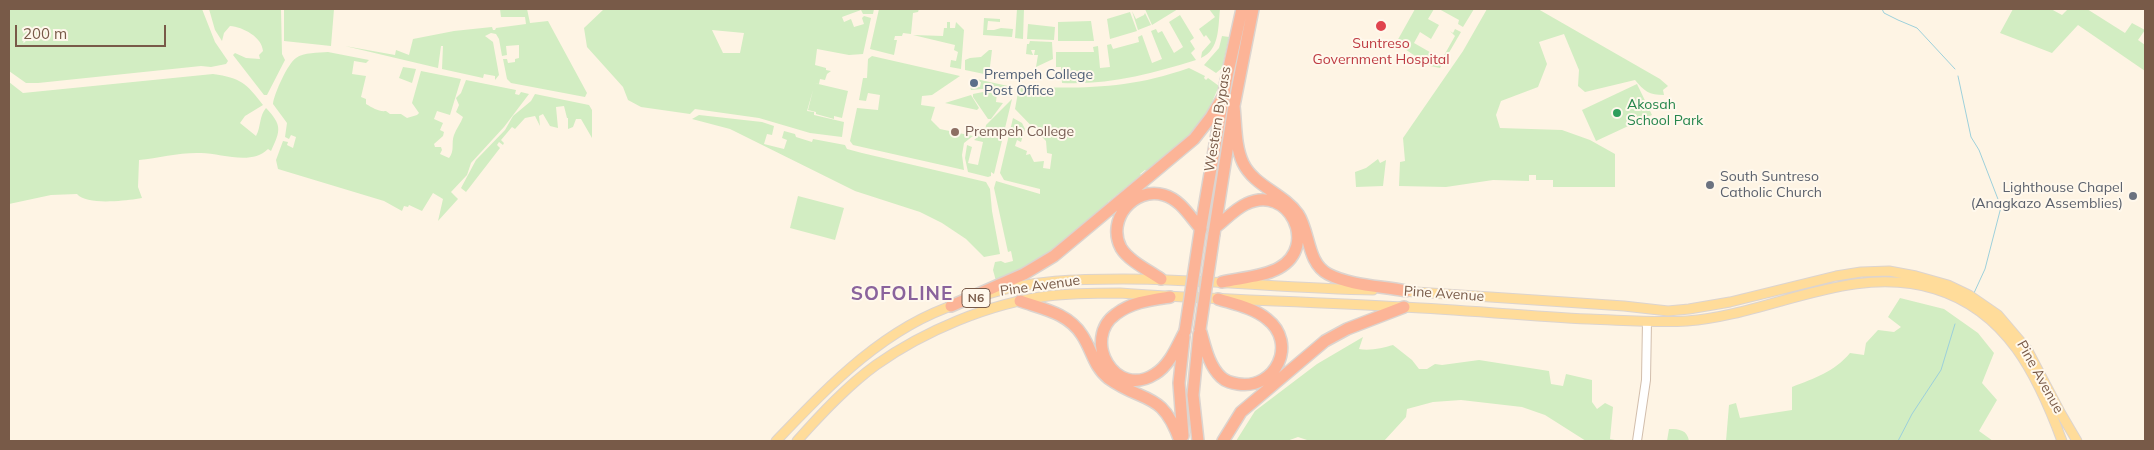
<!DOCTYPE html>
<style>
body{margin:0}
#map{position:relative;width:2154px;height:450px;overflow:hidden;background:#fef4e4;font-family:Mulish,sans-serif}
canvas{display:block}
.frame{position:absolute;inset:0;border:10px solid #785a48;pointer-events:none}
.scale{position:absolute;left:15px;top:25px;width:151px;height:22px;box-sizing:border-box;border:2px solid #785a48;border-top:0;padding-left:6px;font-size:15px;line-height:18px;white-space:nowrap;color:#785a48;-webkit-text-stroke:4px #fff8ec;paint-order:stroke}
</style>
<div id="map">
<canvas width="2154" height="450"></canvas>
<div class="frame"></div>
<div class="scale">200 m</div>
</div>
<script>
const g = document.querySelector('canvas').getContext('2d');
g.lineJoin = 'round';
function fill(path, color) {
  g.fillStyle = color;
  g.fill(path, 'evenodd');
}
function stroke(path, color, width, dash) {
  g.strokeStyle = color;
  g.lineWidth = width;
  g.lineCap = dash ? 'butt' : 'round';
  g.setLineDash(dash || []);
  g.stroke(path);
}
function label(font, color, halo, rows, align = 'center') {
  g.font = font + ' Mulish,sans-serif';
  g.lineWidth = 4;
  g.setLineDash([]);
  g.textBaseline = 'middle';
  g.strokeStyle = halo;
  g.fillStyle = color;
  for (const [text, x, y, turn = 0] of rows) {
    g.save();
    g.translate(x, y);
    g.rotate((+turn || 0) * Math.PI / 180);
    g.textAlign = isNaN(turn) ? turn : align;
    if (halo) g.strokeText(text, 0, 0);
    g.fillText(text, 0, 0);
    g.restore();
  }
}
const green = new Path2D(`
 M9 9H202L215 42 228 61 226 64 211 67 201 66 38 83H26L9 71Z
 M209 9H281L282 54 285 60 267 95H264L233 55 235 53 246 58 260 59 259 55 263 51C262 37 243 27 230 26L224 33 222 41 215 30Z
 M284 9H334L331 46 284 41Z
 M500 9H527L530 23 548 21 587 93 585 97 511 83 507 79 503 59H507L508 63 515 62V59L519 58V45L506 46 507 55 502 56 499 39 496 34 491 33 485 36 493 42 499 75 495 80V76L484 74 483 78 442 69 443 46H441L438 68 345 46 395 55 396 50 409 55 413 39 454 31 492 27 493 30H495L496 28 526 24 525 17H501Z
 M604 9H874L873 14H863L861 10 842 17 844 22 851 19 854 27 864 24 862 18 864 16 871 18 863 54 849 55 817 49 815 65 826 68V70L831 71 827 74 825 80 820 79 819 84 814 83 848 91 842 118 834 116V119L816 114V112L808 110 813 90 807 111 814 112V115L844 122 842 137 810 133 759 118 695 109 690 114 641 107 628 100 623 87 587 47 584 28ZM712 30 744 33 740 53H723Z
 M879 9H940H919L918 12 913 13 911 34 903 33 902 36H895L894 40H897L894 55 870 49Z
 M1017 9H1024L1023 39 1015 38Z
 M1145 9H1178L1152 25Z
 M1209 9H1220C1218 26 1220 50 1201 58L1202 52 1211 42 1206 35 1204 37 1199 29 1215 17Z
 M1415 9H1434L1428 19 1439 25 1431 39 1420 32 1414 43 1442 59 1455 36 1450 31 1453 33 1455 29 1461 32 1440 68 1430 66 1396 43Z
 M1439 9H1474L1463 27 1458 24 1459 20Z
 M1487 9H1538L1660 79 1668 86 1663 90 1664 95C1649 95 1644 91 1635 80L1585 92 1578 86 1579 70 1564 34 1539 42 1547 64 1538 87 1501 101 1496 115 1500 128 1562 130 1590 140 1615 154V187H1553V180H1536V175H1529V181L1493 180 1446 187 1399 186 1400 162 1405 161 1403 138 1463 51Z
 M2013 9H2051L2062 15 2068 9H2087L2125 33 2132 23 2145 30 2138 40 2145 45V71L2078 25 2052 53 2000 33Z
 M1132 11 1136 19 1144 15 1145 13 1151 25 1138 30Z
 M1130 12 1137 31 1110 39 1107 19Z
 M1180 15 1194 38 1190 41 1195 49 1191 53 1196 60C1151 74 1109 85 1062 83L1061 67H1056V52H1094L1093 47 1098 46 1100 68 1110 67 1107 45 1111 44 1113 49 1139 42 1138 37 1142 35 1152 63 1162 59 1151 31 1156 29 1158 33 1162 31 1174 53 1183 47 1169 22Z
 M984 18 1000 19V22L988 21 987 30H994L1001 28 1013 29 1012 37 983 35Z
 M1091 21 1094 41H1058V22Z
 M947 22H950V28H955L956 22 964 30 961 69 950 67 951 60 956 61 958 52 954 50 955 45 913 35 943 36 944 28H947Z
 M1028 24 1055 27 1054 40 1027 39Z
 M1222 36 1229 37 1222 68 1216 73 1204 65 1219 48Z
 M1030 41 1052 42 1053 59 1036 67 1038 55H1034L1035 50H1031L1033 55 1026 54 1027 44H1029Z
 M989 50H992L989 75 965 70V60L970 58 981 57Z
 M328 52 369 60 366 63 354 61 352 74 366 76 361 97 366 99V104C373 108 379 112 386 111L390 114H401L407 118 417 115 419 113 412 103 421 71 461 79 450 115 437 111 434 119 443 123 440 130 444 132 443 136 434 144 435 147H441L442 150 440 154 449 158C455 151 451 143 454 135 456 129 461 123 463 117L456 112 459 105 456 98 461 93 466 80 516 90 515 94 519 95 521 92 529 94 504 127 471 163 467 175 451 192 458 199 438 221 443 199 433 193 422 211 409 205 408 207 404 206 402 211 384 201 278 169 276 160 283 141 288 142 287 145 293 148 296 137 291 135 289 139 285 137 287 123 273 104C274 94 288 63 296 58 304 52 318 53 328 52Z
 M872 56 960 76 932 95 922 96 921 105 935 107 931 120 940 129 973 136 964 143 962 155 964 170 853 145 850 141 857 108 878 110 880 95 868 93 866 101 859 100 863 78H867L868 59Z
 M403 67 416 69 412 83 399 78Z
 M1189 68 1205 76 1204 78 1206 80 1208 78 1219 86 1202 125 1148 172 1145 170 1140 174 1141 175 1123 190 1125 193 1122 195 1119 193 1108 202 1111 205 1045 258 996 281 993 270 995 262 1001 261 1005 263 1013 261 1011 251 1008 252 994 188 996 181 1040 194V189L1004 180 1000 173 1013 118 1022 123 1025 129 1021 142 1017 140 1015 146 1027 151 1026 155 1030 154 1034 162 1044 161 1043 168 1050 169 1052 154 1047 153 1046 141 1015 109 1019 87C1083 88 1126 90 1189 68Z
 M213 74C241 78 246 83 263 105L245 116 240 123 256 136C261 127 259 116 266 108 282 125 281 130 271 151L268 149C251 166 221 153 201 153 181 152 159 158 139 160L138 187 142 198 136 199C121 201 86 205 77 194L51 195 9 204V82L23 93Z
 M976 79 1008 86 1011 87 1012 92 992 86V88L971 90 970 86 980 87 981 82 976 81Z
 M1637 84 1652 115 1596 141 1582 110Z
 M983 92 997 93 996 102 1003 103 991 119H988L973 97V94Z
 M535 94 589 105 592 110V138L581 119H576L573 127 568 129V118H567L564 106 556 107 558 128 550 126 543 114 539 116 540 126 535 116 525 118 515 129 512 127 501 140 504 143 503 145 499 142 497 145 500 148 466 192 461 188 476 160 505 130 513 116 531 101Z
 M971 95 979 108 977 110 945 103Z
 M1012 99 994 174 991 172V176L988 177 968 172 965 158 967 145 972 147 968 163 978 165 983 142 974 140 985 131 986 125Z
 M699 115 762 122 774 126 772 135 767 134 764 144 784 149 787 140 782 138 784 131 795 134 796 137 812 142 813 139 845 145 847 149 862 153 986 182 990 189 992 211 1000 254 984 257 966 239 942 223 920 212 855 191 730 129 692 119Z
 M1378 159 1380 163 1386 160 1383 186 1356 187 1355 172 1366 168Z
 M798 196 844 208 835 240 790 228Z
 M1900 298 1944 309 1978 333 1994 353 1982 383 1997 400 1979 431 1993 441H1726L1729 405 1736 403 1740 418 1792 410V387C1815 378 1834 372 1850 353L1864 355 1866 343 1878 330 1894 332 1901 327 1888 317Z
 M1363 337 1359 349C1370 351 1383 348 1393 345L1412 360 1419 369H1427L1435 364 1442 365 1479 360 1549 371 1551 384 1563 386 1566 374 1592 380V402L1597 409 1605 403 1613 407 1610 439 1620 441H1586L1545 415 1522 407 1461 400 1433 402 1407 409 1406 417 1384 441H1310L1298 437 1287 441H1236L1255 411 1317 364Z
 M1669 429C1680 429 1687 430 1689 441H1667Z`);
const stream = new Path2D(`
 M1882 9 1884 13 1898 20 1917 28 1955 69
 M1958 76 1971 137 1979 150 2001 207 1985 269 1974 293
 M1898 441 1912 414 1941 370 1955 324`);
const minor = new Path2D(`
 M1637 441 1646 380 1647 321`);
const major = new Path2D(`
 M1401 291 1624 306 1668 311 1689 309 1730 302 1836 276 1861 272 1889 271 1916 276 1948 285 1969 295 1998 315 2027 349 2060 412 2077 441
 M988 294C1032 280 1078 279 1123 279 1207 279 1290 289 1373 290
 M776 441C828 387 883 328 957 304
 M797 441C821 414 847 386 876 365 924 331 990 303 1048 296 1072 293 1096 293 1120 293 1214 300 1309 301 1404 307 1465 310 1527 316 1589 319 1621 320 1655 323 1687 321 1770 315 1851 263 1935 289 2007 311 2038 376 2062 441`);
const highway = new Path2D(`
 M1234 106C1236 125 1235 146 1243 163 1254 186 1283 193 1298 214 1310 232 1307 263 1328 274 1351 286 1382 286 1406 291
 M1216 227C1225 220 1235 209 1246 204 1289 183 1319 246 1279 268 1263 277 1240 278 1222 282
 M1200 232 1226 81 1242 9
 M1214 234 1234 106 1253 9
 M1161 279C1148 270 1129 261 1121 248 1106 220 1134 186 1164 195 1181 200 1190 217 1201 229
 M1170 297C1150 300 1132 302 1116 314 1081 339 1115 400 1155 374 1170 365 1177 346 1185 331
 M1020 301C1043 309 1068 313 1082 335 1092 350 1094 367 1108 378 1144 404 1162 390 1180 441
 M951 306 1024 274 1054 256 1194 139 1211 117 1224 95
 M1200 329C1205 345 1208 365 1221 377 1226 382 1232 383 1238 384 1276 390 1298 343 1267 319 1254 308 1234 304 1218 299
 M1183 436 1179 383 1184 337
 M1198 441 1193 395 1199 334
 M1223 441 1241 412 1325 341 1347 329 1404 307`);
const highwayBridge = new Path2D(`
 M1200 329 1214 234
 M1185 331 1200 232`);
const markers = [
 [1381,26,6,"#e0444e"],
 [974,83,5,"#5c6f8a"],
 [1617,113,5,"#2e9e5b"],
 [955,132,5,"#8d6e63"],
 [1710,185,5,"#6b7280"],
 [2133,196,5,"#6b7280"]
];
const shields = [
 [976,298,28]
];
const shieldNames = [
 ["N6",976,298]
];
const healthNames = [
 ["Suntreso",1381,44],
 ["Government Hospital",1381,60]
];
const serviceNames = [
 ["Prempeh College",984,75],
 ["Post Office",984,91]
];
const leisureNames = [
 ["Akosah",1627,105],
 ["School Park",1627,121]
];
const streetNames = [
 ["Western Bypass",1218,119,-81],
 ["Pine Avenue",1040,286,-8],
 ["Pine Avenue",1444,294,4],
 ["Pine Avenue",2040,377,61]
];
const educationNames = [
 ["Prempeh College",965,132]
];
const worshipNames = [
 ["South Suntreso",1720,177],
 ["Catholic Church",1720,193],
 ["Lighthouse Chapel",2123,188,"right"],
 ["(Anagkazo Assemblies)",2123,204,"right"]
];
const districtNames = [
 ["SOFOLINE",902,294]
];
fill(green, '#d2edc2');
stroke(stream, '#9dd0db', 1);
stroke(minor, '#d2beac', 10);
stroke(major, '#dcd4cf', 11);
stroke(highway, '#dcd4cf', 14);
stroke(minor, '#fff', 8);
stroke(major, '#ffdc9a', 9);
stroke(highway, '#fcb497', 11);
stroke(highwayBridge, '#dcd4cf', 14, []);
stroke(highwayBridge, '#fcb497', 11);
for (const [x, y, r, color] of markers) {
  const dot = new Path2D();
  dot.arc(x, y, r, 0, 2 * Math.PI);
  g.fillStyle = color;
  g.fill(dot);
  stroke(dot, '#fff8ec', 2);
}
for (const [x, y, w] of shields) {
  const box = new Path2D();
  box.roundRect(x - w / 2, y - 9.5, w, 19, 4);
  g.fillStyle = '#fff8ec';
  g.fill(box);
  stroke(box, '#785a48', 1);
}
label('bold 12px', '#785a48', null, shieldNames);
label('14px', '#be3a42', '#fff8ec', healthNames);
label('14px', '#4e5e75', '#fff8ec', serviceNames, 'left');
label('14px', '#27864d', '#fff8ec', leisureNames, 'left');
label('14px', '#785a48', '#fff8ec', streetNames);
label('14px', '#785e54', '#fff8ec', educationNames, 'left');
label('14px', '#5b616d', '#fff8ec', worshipNames, 'left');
g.letterSpacing = '1px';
label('bold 19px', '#8a639c', '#fff8ec', districtNames);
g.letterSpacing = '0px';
</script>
